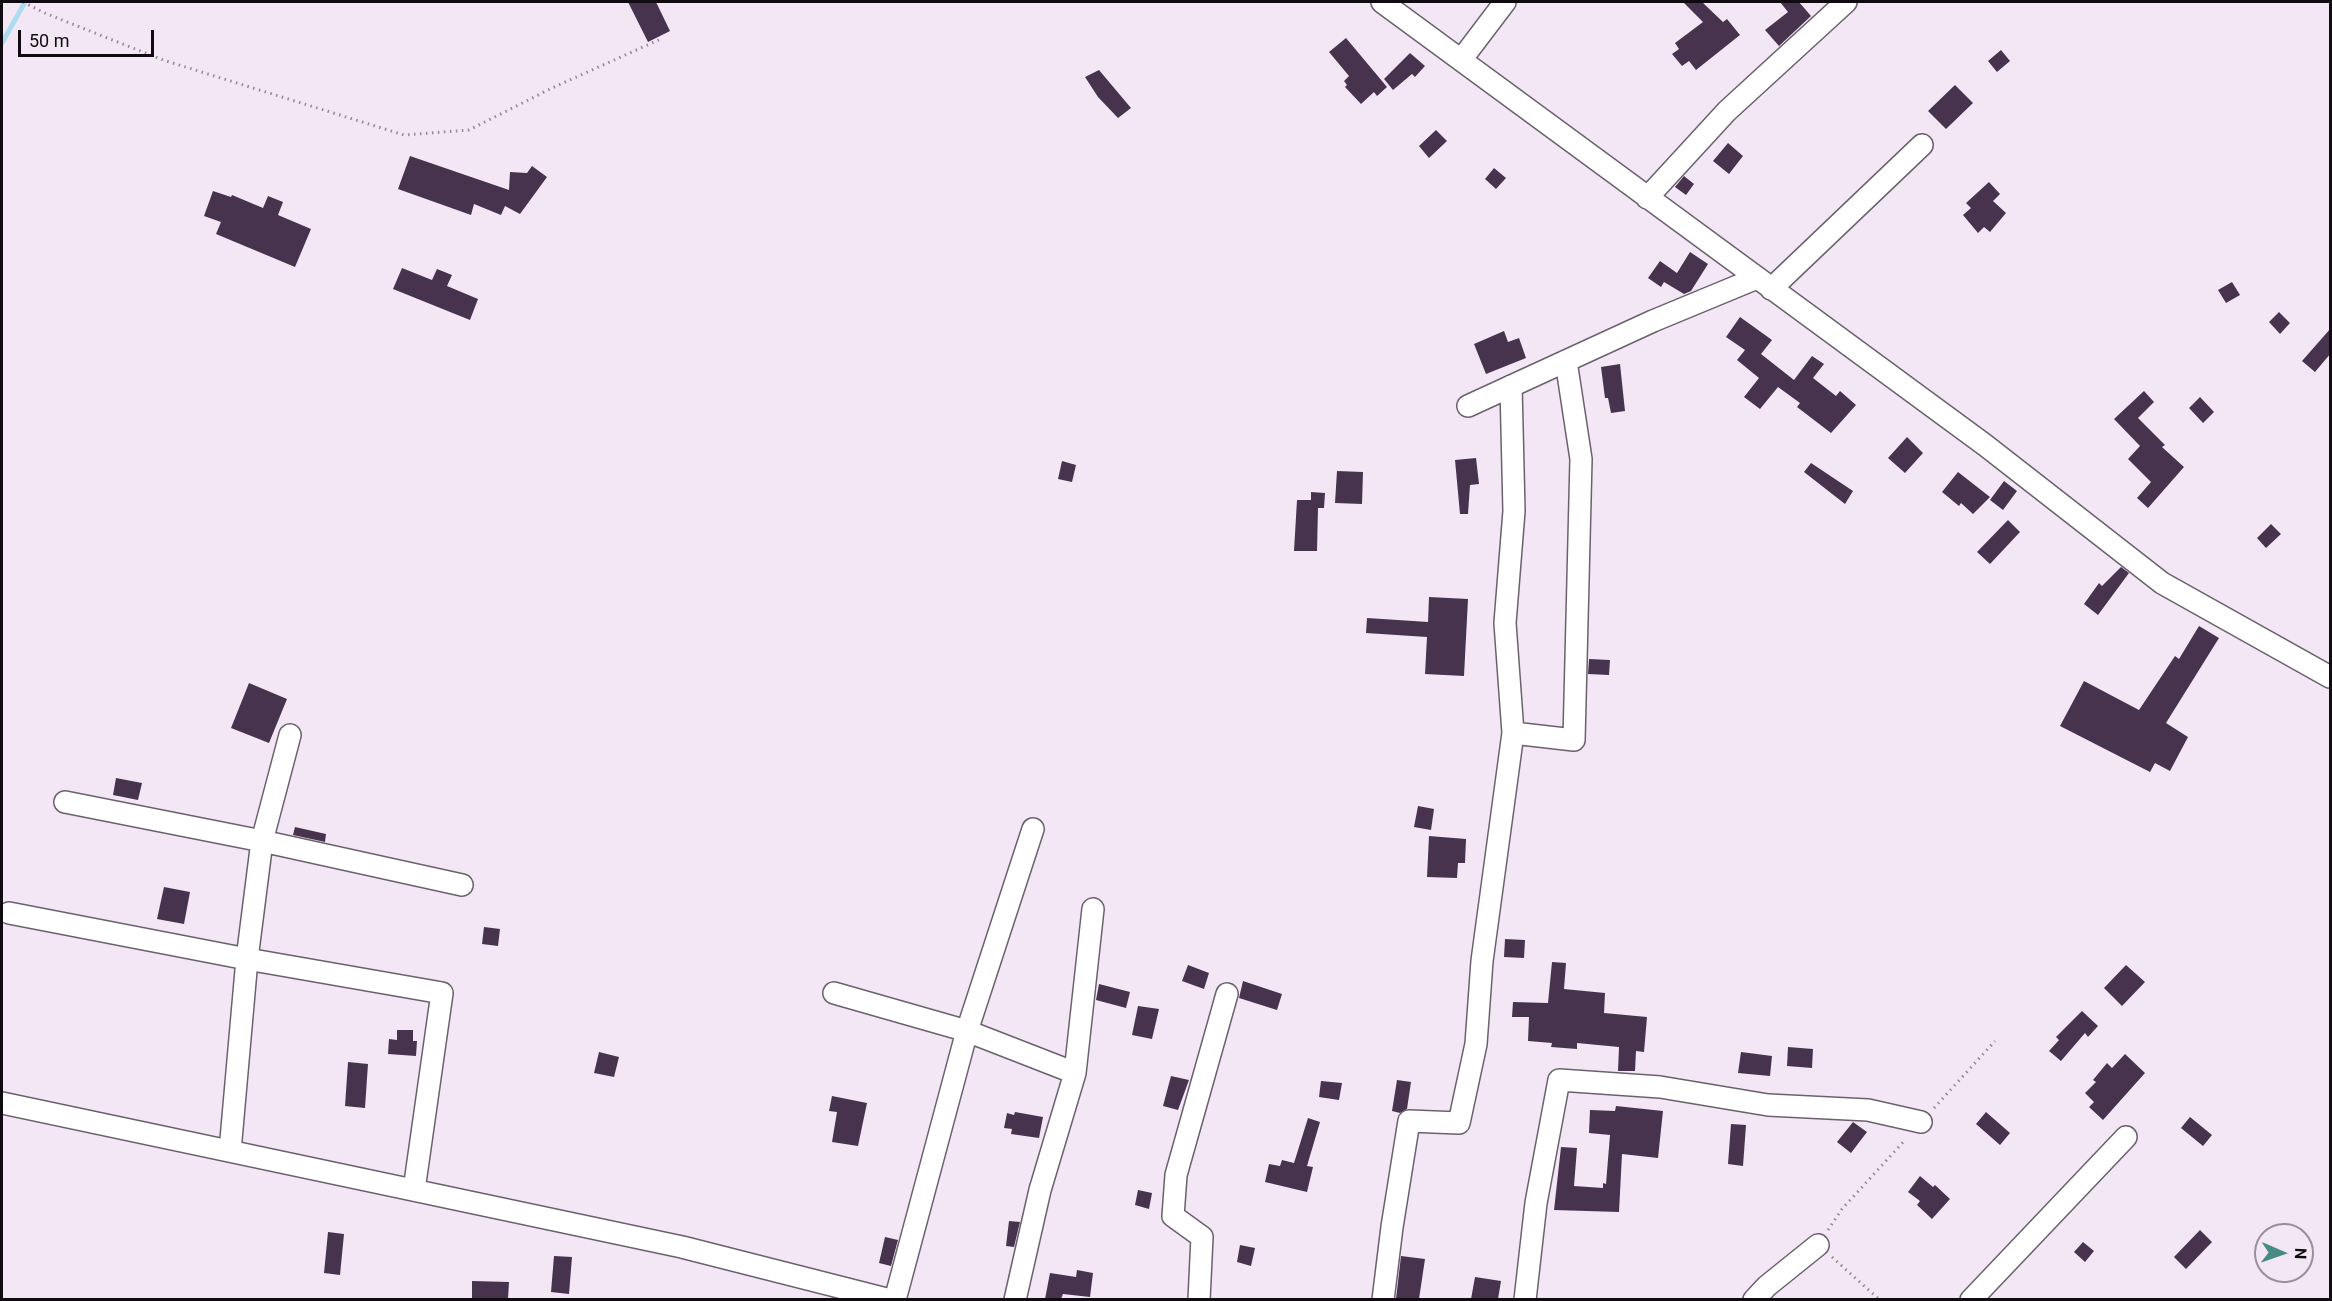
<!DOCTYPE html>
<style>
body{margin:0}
#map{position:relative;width:2332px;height:1301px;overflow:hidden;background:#f3e7f6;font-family:Roboto,sans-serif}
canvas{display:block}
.frame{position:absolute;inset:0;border:3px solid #0f0b10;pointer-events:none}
.north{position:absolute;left:2254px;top:1223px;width:60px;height:60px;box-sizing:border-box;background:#f3e7f6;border:2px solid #988f9a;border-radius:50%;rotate:92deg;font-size:16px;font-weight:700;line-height:24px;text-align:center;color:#0f0b10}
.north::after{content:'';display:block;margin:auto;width:21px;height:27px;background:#468c85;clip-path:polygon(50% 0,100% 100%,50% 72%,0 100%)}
.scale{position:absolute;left:18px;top:30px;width:136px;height:27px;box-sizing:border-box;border:3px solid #0f0b10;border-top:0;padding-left:8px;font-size:18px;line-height:21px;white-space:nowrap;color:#0f0b10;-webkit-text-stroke:4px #f3e7f6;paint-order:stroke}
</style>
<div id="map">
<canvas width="2332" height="1301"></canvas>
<div class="frame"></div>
<div class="north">N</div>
<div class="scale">50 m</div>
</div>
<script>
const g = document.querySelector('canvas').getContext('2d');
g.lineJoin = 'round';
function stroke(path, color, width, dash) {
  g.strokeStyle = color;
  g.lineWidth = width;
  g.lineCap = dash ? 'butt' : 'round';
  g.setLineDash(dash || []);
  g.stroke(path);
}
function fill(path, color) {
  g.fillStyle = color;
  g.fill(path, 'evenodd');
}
const stream = new Path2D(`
 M2 43 25 2`);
const building = new Path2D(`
 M628 2H656L670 31 648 42Z
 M1683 2H1702L1723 22 1727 19 1740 35 1696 70 1689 61 1682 66 1672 54 1679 49 1675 43 1703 22Z
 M1780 2H1799L1811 16 1779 46 1765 30 1788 12Z
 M1346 38 1387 87 1377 96 1374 92 1361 104 1345 87 1347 85 1344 81 1349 76 1329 52Z
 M2001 50 2010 61 1997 72 1988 61Z
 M1410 53 1425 66 1415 77 1412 74 1393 90 1384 79Z
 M1099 70 1131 108 1118 118 1098 97 1085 77Z
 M1955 85 1973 103 1946 129 1928 111Z
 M1436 130 1447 141 1429 158 1419 146Z
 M1728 143 1743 156 1729 174 1713 161Z
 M410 156 509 190 510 172 527 173 532 166 547 177 520 214 505 206 501 215 474 204 471 215 398 189Z
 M1494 168 1506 178 1496 189 1485 179Z
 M1684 176 1694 184 1686 195 1675 187Z
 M1989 182 2000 194 1993 201 2006 213 1990 232 1984 227 1978 233 1963 215 1971 208 1966 203Z
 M213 191 231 197 232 195 263 208 268 196 283 202 278 215 311 229 295 267 216 234 221 222 204 216Z
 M1690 252 1708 264 1691 291 1684 294 1664 282 1661 287 1648 278 1660 261 1677 273Z
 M402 268 432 280 437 269 452 275 447 286 478 299 470 320 393 289Z
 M2232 282 2240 295 2226 303 2218 290Z
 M2279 312 2290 323 2280 334 2269 322Z
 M1740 317 1772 340 1761 354 1794 380 1812 356 1824 364 1813 378 1836 396 1840 391 1856 405 1831 433 1797 407 1800 403 1778 387 1760 409 1744 397 1759 378 1737 360 1745 350 1726 337Z
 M2331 328V353L2315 372 2302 361Z
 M1504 331 1508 342 1519 338 1526 358 1486 374 1474 344Z
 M1620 364 1625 411 1611 413 1608 398H1605L1601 367Z
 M2144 391 2154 402 2138 418 2165 445 2162 447 2184 467 2148 508 2137 498 2151 482 2128 459 2140 446 2114 419Z
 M2200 397 2214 412 2203 423 2189 408Z
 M1907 437 1923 453 1905 473 1888 458Z
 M1476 458 1479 484 1470 485 1468 514H1460L1455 460Z
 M1062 461 1076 465 1072 482 1058 479Z
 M1811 463 1853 491 1845 504 1804 472Z
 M1337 471 1363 472 1362 504 1335 503Z
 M1958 472 1990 497 1973 514 1961 503 1959 506 1942 492Z
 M2004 481 2017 491 2003 510 1990 500Z
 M1311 492 1325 493 1324 508H1318L1317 551H1294L1297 500H1311Z
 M2008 520 2020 532 1990 564 1977 552Z
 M2271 524 2281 534 2266 548 2257 538Z
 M2121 567 2129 573 2098 615 2084 604 2099 583 2102 586Z
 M1429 597 1468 599 1464 676 1425 674 1427 637 1366 633 1367 618 1428 622Z
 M2199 626 2219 638 2166 723 2188 737 2170 771 2155 763 2150 772 2060 726 2084 681 2139 710 2175 656 2179 659Z
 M1589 659 1610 660 1609 675 1588 674Z
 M249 683 287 699 269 743 231 728Z
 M116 778 142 783 138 800 113 795Z
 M1418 806 1434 809 1431 830 1414 827Z
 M295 827 326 834 325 842 293 835Z
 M1429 836 1466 839 1465 863H1458L1457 878 1427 877Z
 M164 887 190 892 184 924 157 919Z
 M484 927 500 929 498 946 482 944Z
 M1505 939 1525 940 1524 958 1504 957Z
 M1552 962 1566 963 1564 989 1605 993 1604 1013 1647 1017 1644 1052 1636 1051 1635 1071H1618L1619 1047 1577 1043V1049L1551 1047 1552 1043 1528 1041 1529 1017H1512L1513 1002 1548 1003Z
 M1188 965 1209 973 1204 989 1182 981Z
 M2126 965 2145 982 2122 1006 2104 988Z
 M1243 981 1282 994 1277 1010 1239 998Z
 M1099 984 1130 992 1126 1008 1096 1000Z
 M1138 1006 1159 1009 1152 1039 1132 1035Z
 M2082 1011 2098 1026 2088 1037 2085 1033 2061 1061 2049 1051 2059 1040 2056 1037Z
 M397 1030H413V1041H417L416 1056 388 1054 389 1039 397 1040Z
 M1788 1047 1813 1049 1812 1068 1787 1066Z
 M599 1052 619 1057 614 1077 594 1073Z
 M1741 1052 1772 1056 1770 1076 1738 1073Z
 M2125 1054 2145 1073 2103 1120 2089 1107 2094 1102 2085 1093 2096 1082 2093 1080 2107 1063 2112 1068Z
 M348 1062 368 1064 365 1108 345 1106Z
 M1171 1076 1189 1080 1178 1110 1163 1106Z
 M1397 1080 1411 1082 1407 1109 1400 1113 1392 1111Z
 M1321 1081 1342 1083 1339 1100 1319 1097Z
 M832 1096 867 1103 858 1146 832 1142 837 1112 829 1111Z
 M1616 1106 1663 1111 1658 1158 1622 1154 1619 1212 1554 1210 1561 1147 1577 1148 1574 1186 1603 1188V1183L1606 1184 1610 1135 1589 1133 1590 1110 1615 1111Z
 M1015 1112 1043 1117 1039 1138 1011 1134 1012 1129 1004 1128 1007 1113 1014 1115Z
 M1986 1112 2010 1133 2000 1145 1976 1124Z
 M2190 1117 2212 1135 2203 1146 2181 1128Z
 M1308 1118 1320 1122 1307 1166 1313 1167 1307 1192 1265 1182 1269 1164 1280 1166 1282 1160 1294 1163Z
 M1853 1122 1867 1132 1851 1153 1837 1142Z
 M1731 1124 1746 1125 1743 1166 1728 1164Z
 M1920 1176 1933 1187 1935 1185 1950 1199 1932 1219 1917 1205 1920 1201 1908 1192Z
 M1138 1190 1152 1193 1149 1209 1135 1205Z
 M1009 1221 1020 1222 1014 1247 1006 1246Z
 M2200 1230 2212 1242 2186 1269 2174 1257Z
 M328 1232 344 1234 340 1275 324 1273Z
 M885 1237 898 1240 891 1266 879 1263Z
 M2083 1242 2094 1251 2085 1262 2074 1252Z
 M1240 1245 1255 1248 1251 1266 1237 1262Z
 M554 1256 572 1257 569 1294 551 1292Z
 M1401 1256 1425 1259 1419 1299H1396Z
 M1077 1270 1093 1273 1090 1297 1063 1294 1061 1299H1045L1050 1273 1076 1277Z
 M1475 1277 1501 1281 1498 1299H1471Z
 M472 1281 509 1282 508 1299H472Z`);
const path = new Path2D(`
 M23 2 47 14 163 60 404 135 469 130 552 88 663 38
 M1934 1108 1995 1041
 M1828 1230 1842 1209 1906 1139
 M1832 1257 1880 1300`);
const minor = new Path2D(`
 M1382 2 1985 445 2162 583 2330 677
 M1461 60 1505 2
 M1647 198 1727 111 1846 2
 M1771 289 1922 145
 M1468 406 1653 321 1757 278
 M1513 733 1574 740 1581 459 1566 361
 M65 802 262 841 462 885
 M9 913 247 959 442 993 414 1190
 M834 993 967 1031 1075 1073
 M2 1103 682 1247 890 1300
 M230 1151 247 959 262 841 290 735
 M895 1300 967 1031 1033 829
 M1015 1300 1040 1190 1075 1073 1093 909
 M1199 1300 1202 1237 1173 1216 1176 1175 1227 994
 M1383 1300 1392 1227 1409 1121 1459 1123 1476 1044 1482 961 1513 733 1505 623 1514 511 1511 386
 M1525 1300 1536 1203 1559 1080 1660 1087 1768 1105 1868 1110 1921 1122
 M1754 1300 1767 1286 1818 1245
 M1971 1300 2126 1137`);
stroke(stream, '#aedcef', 5);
fill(building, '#48334e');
stroke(minor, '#6b616e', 24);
stroke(path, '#928994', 3, [1.5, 4.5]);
stroke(minor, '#fff', 21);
</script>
